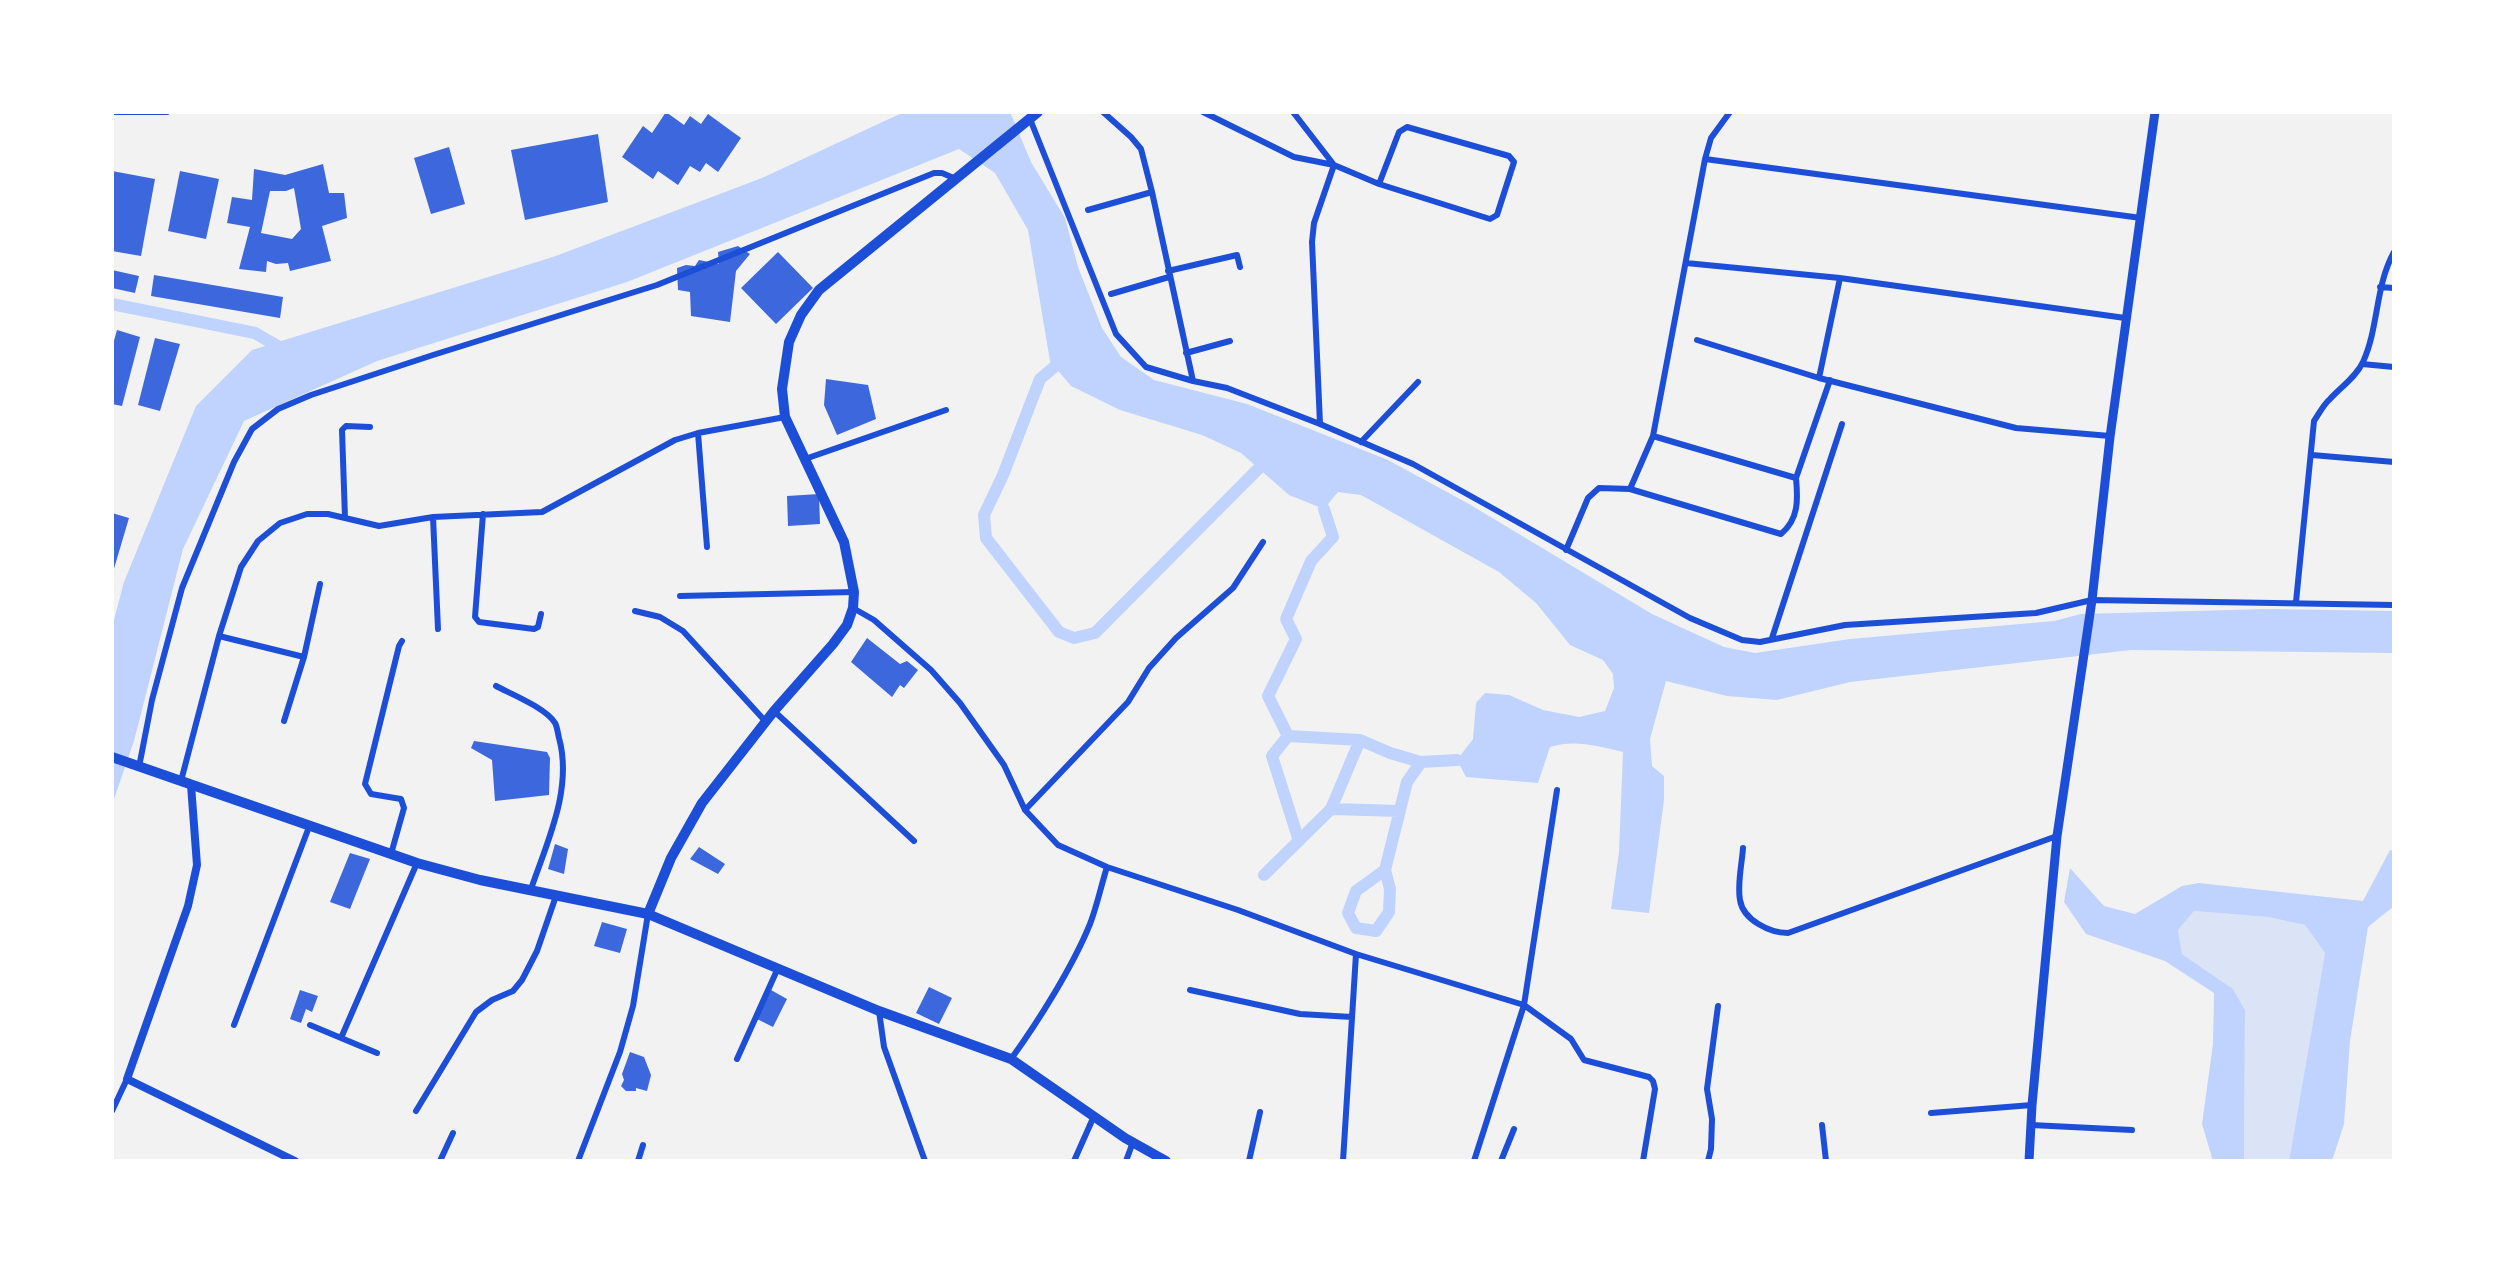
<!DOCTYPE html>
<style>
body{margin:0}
#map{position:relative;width:2506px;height:1273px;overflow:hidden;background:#f2f2f2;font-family:Lato,sans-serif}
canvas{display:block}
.frame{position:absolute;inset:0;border:114px solid #fff;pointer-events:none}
</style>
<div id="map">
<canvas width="2506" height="1273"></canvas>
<div class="frame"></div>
</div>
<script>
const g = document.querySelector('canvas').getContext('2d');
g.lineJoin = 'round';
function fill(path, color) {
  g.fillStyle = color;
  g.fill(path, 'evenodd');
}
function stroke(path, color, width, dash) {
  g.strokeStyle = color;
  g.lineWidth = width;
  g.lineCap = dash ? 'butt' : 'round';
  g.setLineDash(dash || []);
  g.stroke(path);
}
const green = new Path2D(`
 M2194 911 2268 917 2305 925 2325 953 2289 1161H2244L2245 1010 2233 989 2182 954 2178 930Z`);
const water = new Path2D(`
 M904 112H1010L1031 162 1065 218 1078 267 1102 328 1121 357 1154 380 1247 404 1388 460 1469 504 1652 614 1724 647 1755 653 1850 639 2054 621 2081 614 2267 609 2394 611V653L2131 650 1850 682 1777 700 1727 696 1666 681 1650 739 1652 766 1664 776V800L1649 913 1611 909 1619 852 1623 752C1598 746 1575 739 1550 747L1538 783 1466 777 1457 760 1473 739 1476 703 1485 693 1509 695 1543 710 1579 717 1605 711 1614 688 1613 674 1603 660 1570 645 1536 603 1499 572 1361 495 1338 492 1324 509 1289 495 1241 453 1202 435 1120 410 1071 386 1050 361 1028 230 995 173 959 149 627 282 377 361 244 421 183 549 134 741 112 805V627L124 582 196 406 252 350 553 257 762 178Z
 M2390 850 2394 851V906L2368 927 2350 1041 2344 1124 2332 1161H2289L2325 953 2305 925 2268 917 2194 911 2178 930 2182 954 2233 989 2245 1010 2244 1161H2213L2202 1124 2213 1044 2214 993 2165 961 2086 934 2064 902 2070 868 2104 906 2135 914 2182 886 2199 883 2363 901Z`);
const canal = new Path2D(`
 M112 304 255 333 286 351
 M1066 357 1040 379 1003 475 984 515 986 538 1059 632 1074 638 1095 633 1269 458
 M1324 509 1333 537 1311 561 1286 619 1296 639 1268 696 1288 736 1360 740 1390 753 1421 762
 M1288 736 1272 756 1299 841
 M1331 809 1400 811
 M1385 870 1356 891 1348 913 1356 928 1376 931 1389 912 1390 889 1385 870 1407 782 1421 762 1457 760
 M1264 875 1331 809 1360 740`);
const building = new Path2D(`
 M666 112 684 125 690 116 701 124 708 114 741 138 718 172 706 163 700 172 690 166 678 185 658 171 653 179 622 157 643 126 652 133Z
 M598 134 608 202 525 220 511 150Z
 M449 147 465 204 431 214 414 158Z
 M323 164 329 193H344L347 218 322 226 331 261 290 271 288 263 276 264 267 261 266 272 239 269 250 227 227 223 232 197 252 200 254 169 285 175ZM294 188 301 229 292 239 261 233 270 191H286Z
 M112 171 155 179 141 256 112 251Z
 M180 171 219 179 206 239 168 231Z
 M738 246 750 254 736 271 730 322 691 316 690 292 678 290 677 268 686 265 695 266 699 260 719 264 718 252Z
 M778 252 813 288 776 324 741 288Z
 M112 270 139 276 135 293 112 288Z
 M154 275 283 297 280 318 151 296Z
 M117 330 140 337 122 406 112 404V348Z
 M155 338 180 344 160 411 138 405Z
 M826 379 868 385 876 419 837 435 824 405Z
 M819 494 820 524 788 526 787 496Z
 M112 513 129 518 113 572H112Z
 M867 638 900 664 907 661 918 670 904 688 900 685 892 697 851 662Z
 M474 741 547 752 550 758 549 795 495 801 492 760 471 748Z
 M555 844 568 849 564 874 548 869Z
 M699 847 725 864 718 874 690 859Z
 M350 853 370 859 350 909 330 902Z
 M602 922 627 929 620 953 594 946Z
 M929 987 952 998 939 1024 916 1013Z
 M300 990 318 996 312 1012 306 1009 301 1023 290 1019Z
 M771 990 787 999 773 1027 757 1019Z
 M630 1052 644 1057 651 1075 647 1091 636 1088V1091H626L621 1086 624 1080 622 1074Z`);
const minor = new Path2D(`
 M112 112H167
 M1103 112 1131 137 1141 149 1152 192 1193 381
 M1203 112 1294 157 1334 165 1379 184 1490 219 1497 215 1514 162 1509 156 1407 127 1399 132 1379 184
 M1293 112 1334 165 1314 223 1312 242 1320 424 1413 464 1690 618 1742 640 1760 642 1845 625 2036 613 2092 600 2394 605
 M1030 119 1116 334 1146 367 1193 381 1227 388 1320 424
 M1705 159 2141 218
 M1088 210 1152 192
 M1686 263 1840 278 2125 318
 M1168 271 1237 255 1240 267
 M2380 287 2394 288
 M1111 294 1169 277
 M1697 340 1819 378 2016 428 2110 436
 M1186 353 1230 341
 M2362 364 2394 367
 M1819 378 1840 278
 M698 433 707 547
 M1653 436 1630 489 1781 534C1799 519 1798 499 1796 478L1653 436 1705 159 1711 138 1730 112
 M1361 442 1418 382
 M2312 455 2394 462
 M805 459 946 410
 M1796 478 1830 380
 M483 514 475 617 479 622 534 629 538 627 541 614
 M433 517 438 629
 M345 518 342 430 346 426 370 427
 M1566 550 1588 498 1599 488 1630 489
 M680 596 854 592
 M2296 602 2314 421C2319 414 2323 405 2330 399 2341 387 2356 377 2363 362 2379 327 2375 286 2394 252
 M853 608 874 620 931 670 960 703 1004 765 1025 810 1058 845 1107 867 1238 910 1356 954 1524 1005 1571 1039 1584 1060 1649 1077 1653 1081 1655 1089 1643 1161
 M635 611 660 617 683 631 766 722
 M219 636 304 657
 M1772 638 1842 424
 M496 686C511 694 546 708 555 723 557 726 558 734 559 738 573 789 547 842 531 889
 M774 711 914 841
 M284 721 304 657 320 584
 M139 767 152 700 182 588 234 462 252 429 278 409 311 395 433 355 657 285 934 173H942L956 179
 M181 781 219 636 241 567 258 541 280 523 307 514H328L379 526 433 517 542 512 675 440 698 433 785 417
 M1025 810 1128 702 1149 668 1176 638 1233 588 1263 542
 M1743 848C1742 864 1737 884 1740 900 1743 920 1770 933 1788 933L2057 836
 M391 854 404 808 401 799 371 794 365 784 399 646 402 641
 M1190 990 1300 1014 1352 1017
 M879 1011 884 1047 925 1161
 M234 1025 309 827
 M310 1025 377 1053
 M341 1038 417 863
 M737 1059 778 968
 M1011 1059C1038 1022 1073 966 1090 924 1097 906 1101 886 1107 867
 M112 1111 127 1079
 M416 1111 476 1012 492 1000 513 991 522 980 537 951 556 896
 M1931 1113 2032 1105
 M1822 1125 1826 1161
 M2031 1125 2132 1130
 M440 1161 453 1133
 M578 1161 620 1052 633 1006 648 914
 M638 1161 643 1145
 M1074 1161 1094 1116
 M1126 1161 1133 1142
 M1249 1161 1260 1112
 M1343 1161 1356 954
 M1474 1161 1524 1005 1557 790
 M1501 1161 1514 1129
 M1708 1161 1711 1149 1712 1119 1707 1089 1718 1006`);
const tertiary = new Path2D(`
 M191 785 197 865 188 906 127 1079 295 1161`);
const secondary = new Path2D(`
 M2029 1161 2032 1105 2057 836 2092 600 2110 437 2155 112`);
const primary = new Path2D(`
 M112 757 417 863 480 880 648 914 879 1011 1011 1059 1125 1138 1166 1161
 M648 914 671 858 702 803 774 711 833 644 847 625 853 608 854 592 844 542 785 417 782 389 789 342 801 315 819 290 1038 112`);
fill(green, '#dbe4f7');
fill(water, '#bfd3fe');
stroke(canal, '#bfd3fe', 12);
fill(building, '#3d67dc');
stroke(minor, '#1d4ed8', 6);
stroke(tertiary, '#1d4ed8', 8);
stroke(secondary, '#1d4ed8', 9);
stroke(primary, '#1d4ed8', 10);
</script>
